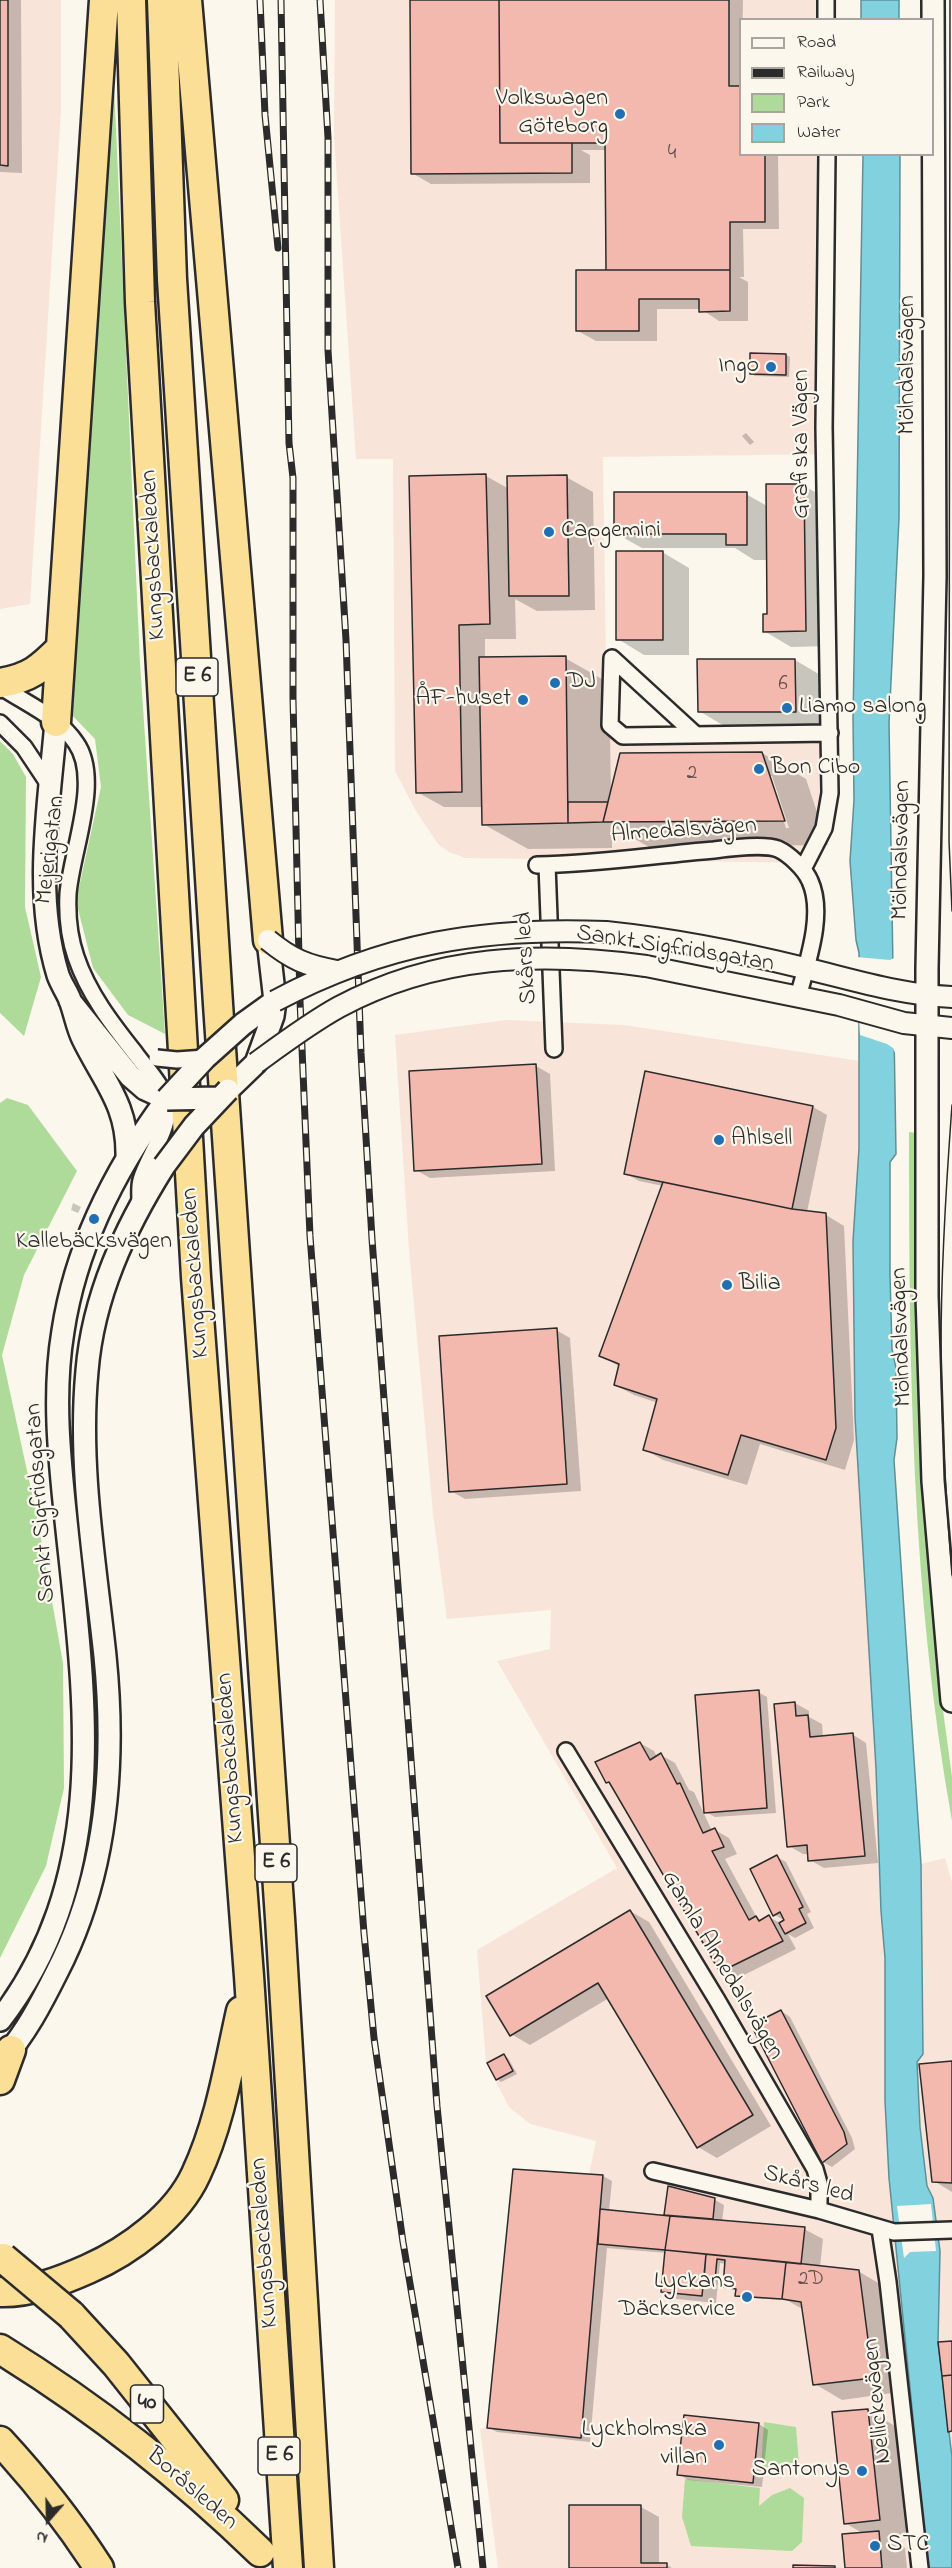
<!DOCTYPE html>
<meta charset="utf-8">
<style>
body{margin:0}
#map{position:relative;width:952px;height:2568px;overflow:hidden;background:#fbf7ec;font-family:"Indie Flower",sans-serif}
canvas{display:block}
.legend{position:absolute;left:739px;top:18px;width:195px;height:138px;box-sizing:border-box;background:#fbf7ec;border:2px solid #a8a59f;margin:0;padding:8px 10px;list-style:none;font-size:18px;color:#2b2b2b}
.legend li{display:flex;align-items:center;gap:12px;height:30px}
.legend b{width:30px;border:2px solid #a8a59f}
.north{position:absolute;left:18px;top:2490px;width:60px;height:60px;-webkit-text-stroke:4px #fbf7ec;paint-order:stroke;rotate:200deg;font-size:16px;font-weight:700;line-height:24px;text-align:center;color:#2b2b2b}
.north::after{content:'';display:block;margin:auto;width:21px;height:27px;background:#2b2b2b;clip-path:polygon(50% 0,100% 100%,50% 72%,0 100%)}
</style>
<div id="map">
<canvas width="952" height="2568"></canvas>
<ul class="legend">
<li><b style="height:8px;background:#fbf7ec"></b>Road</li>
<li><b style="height:8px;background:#2b2b2b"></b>Railway</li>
<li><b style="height:16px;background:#afdb9a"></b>Park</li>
<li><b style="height:16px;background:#82d1df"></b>Water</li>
</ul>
<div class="north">N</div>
</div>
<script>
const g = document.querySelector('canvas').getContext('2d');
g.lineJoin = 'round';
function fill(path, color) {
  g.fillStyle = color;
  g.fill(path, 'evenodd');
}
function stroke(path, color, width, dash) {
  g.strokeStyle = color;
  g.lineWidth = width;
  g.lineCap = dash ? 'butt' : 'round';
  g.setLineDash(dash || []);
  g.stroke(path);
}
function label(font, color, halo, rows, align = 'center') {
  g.font = font + ' "Indie Flower",sans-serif';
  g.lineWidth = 4.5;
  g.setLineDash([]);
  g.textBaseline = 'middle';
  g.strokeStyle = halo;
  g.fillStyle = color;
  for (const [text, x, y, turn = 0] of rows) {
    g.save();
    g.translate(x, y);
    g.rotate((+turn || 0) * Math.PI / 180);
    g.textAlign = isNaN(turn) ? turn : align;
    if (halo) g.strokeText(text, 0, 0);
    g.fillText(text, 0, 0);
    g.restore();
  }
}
const built = new Path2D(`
 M0 0H61V111L30 604 0 609Z
 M335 0H837V19L740 20V154L836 155 835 454 603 457 607 733 820 732 818 863 465 858 449 852 438 844 416 811 395 771 393 459H356L334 136Z
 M506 1020 624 1025 860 1061 855 1417 876 1768 881 1911 885 1958V2101L889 2178 928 2568H498L480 2429 487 2427 513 2169 589 2175 596 2141 530 2124 509 2107 486 2063 477 1950 617 1868 497 1661 550 1649 551 1610 447 1619 433 1514 409 1250 395 1035Z
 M945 1858 952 1882V2457L938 2342 940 2251 933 2198 927 2187 920 2127 917 2062 923 2054 921 1864Z`);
const green = new Path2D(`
 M114 85 140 663 165 1034 128 1015 93 968 76 901 101 787 95 739 70 713Z
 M0 741 13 754 26 777 25 907 41 977 24 1036 0 1013Z
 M7 1098 28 1105 77 1171 24 1275 2 1355 37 1517 63 1663 64 1788 46 1866 0 1958V1103Z
 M909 1132 917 1133V1313L920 1468 936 1658 952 1777V1821C911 1590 909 1366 909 1132Z
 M764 2422 796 2427 799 2465 761 2469Z
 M685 2479 760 2488 759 2506 772 2495 790 2488 804 2498 802 2542 792 2551 691 2546 682 2517Z`);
const water = new Path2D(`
 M861 0H899V19H861Z
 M863 155H900L899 518 889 723 896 1154 890 1162V1275L892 1349 896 1368 897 1438 894 1460 921 1864 923 2054 917 2062 920 2127 927 2186 933 2198 940 2251 938 2342 952 2457V2568H928L889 2178 885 2101V1958L881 1911 876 1768 855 1417 853 1241 859 1148V953L856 940 850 861 854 800 853 719Z`);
const pier = new Path2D(`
 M856 957 890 960 894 958 896 1055 893 1048 887 1044 860 1035Z
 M931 2204 936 2251 910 2252 904 2258 897 2206Z`);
const shadow = new Path2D(`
 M0 0H21L22 173 0 172Z
 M411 0H743L740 154H778L779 229H743L744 277H739L748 282V321H719L701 309H657V341H596L578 331 611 272 606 150H581L590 155V183L431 184 412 173Z
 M786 355 790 357 789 377 755 376 751 373Z
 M746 433 754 442 750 445 742 436Z
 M486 476 509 489 566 477 593 492 595 610 537 611 515 599 516 639H485V659L565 658 609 683 611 791 762 753 806 779 828 845 649 847 612 826V848L528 849 483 824V807H444L417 792 410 478ZM769 776H772L789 828H786Z
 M803 485 830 501 832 646 791 647 764 631 769 616 768 560H754L735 548H642L615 533 746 494 767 506Z
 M662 552 689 568V655H644L618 639Z
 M795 660 822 676V726L726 727 699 711V661Z
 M536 1066 550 1074 555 1171 430 1178 416 1170Z
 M646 1072 813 1107 827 1115 807 1212 826 1215 844 1226 854 1440 845 1470 760 1444 747 1485 663 1460 644 1449 658 1403 634 1395 615 1385 620 1367 600 1355 663 1186 639 1181 625 1173Z
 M73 1203 81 1207 78 1213 71 1210Z
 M556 1330 570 1338 581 1491 465 1499 451 1491Z
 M758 1692 767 1697 776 1813 715 1817 706 1812Z
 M795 1703 809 1711V1717L822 1724 823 1737 852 1734 866 1743 878 1863 824 1868 810 1860 809 1854H803L789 1846Z
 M640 1743 654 1751 657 1757 661 1755 675 1763 689 1790 694 1792 712 1831 715 1830 729 1838 737 1854 725 1859 757 1918 761 1921 769 1917 780 1923 785 1921 775 1915 777 1857 786 1862 811 1912 807 1914 814 1928 795 1938 788 1934 796 1949 736 1979 722 1971 613 1785 607 1782Z
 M630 1911 649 1922 771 2126 717 2158 698 2147 609 1998 530 2045 511 2034Z
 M781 2011 790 2017 852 2138 855 2149 832 2167 823 2162Z
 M504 2055 508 2058 517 2074 501 2082 497 2079Z
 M952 2063V2192L934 2181Z
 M515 2171 603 2176 612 2181 609 2211 665 2217 669 2188 715 2200 724 2205 722 2222 804 2229 823 2239 820 2267 858 2271 885 2287 899 2392 842 2400 815 2384 804 2310 776 2294 775 2297 781 2300 741 2297 737 2295V2290L725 2286 726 2264 720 2263 716 2303 677 2299 663 2291 667 2253 607 2248 590 2442 497 2432 488 2427Z
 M868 2410 895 2426 906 2535 886 2537 905 2548 907 2568H846L864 2534 845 2523Z
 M685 2417 759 2424 768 2430 762 2487 688 2480 679 2474Z
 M641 2507 659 2517V2565H667L672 2568H570Z`);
const building = new Path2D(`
 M0 0H8V166L0 165Z
 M410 0H499L500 143H572V173L411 174Z
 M499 0H729V86H740V154H765V222H730V270H606L605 143H500Z
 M576 270H730V311L699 312V299H639V331H576Z
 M750 353 786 354V375L750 374Z
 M486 474 490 624 459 625 462 792 416 793 409 476Z
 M567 475 569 596H509L507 476Z
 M766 484H804L806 631 763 632V614H767Z
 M614 492H747V545H726V534H614Z
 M616 551H663V640H616Z
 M566 656 568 823 482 825 479 657Z
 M697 659H795L796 712H698Z
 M762 752 785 821 603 822 620 753Z
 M568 802H608L603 822 568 823Z
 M536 1064 542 1164 414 1171 409 1071Z
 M645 1071 813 1106 792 1209 624 1174Z
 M663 1182 792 1209 826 1213 836 1428 826 1460 741 1435 728 1475 643 1450 657 1399 614 1385 619 1364 599 1356Z
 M557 1328 567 1484 449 1492 439 1336Z
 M759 1690 767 1808 704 1813 695 1695Z
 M795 1702 796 1716 808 1715 810 1737 853 1733 865 1856 808 1861 807 1845 787 1847 774 1704Z
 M640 1742 650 1760 661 1753 677 1784 680 1783 703 1833 715 1828 724 1847 712 1851 749 1920 756 1916 759 1921 769 1915 783 1941 720 1972 609 1782 606 1783 595 1762Z
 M777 1855 803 1907 799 1909 806 1923 785 1934 779 1923 784 1920 780 1912 773 1916 750 1869Z
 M630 1910 753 2115 697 2148 598 1983 510 2036 486 1996Z
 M781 2010 844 2132 847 2144 822 2163 751 2025Z
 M504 2054 513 2071 496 2080 487 2063Z
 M952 2061V2183L932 2182 919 2064Z
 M513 2169 603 2175 581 2438 487 2428Z
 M668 2186 715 2198 713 2219 664 2215Z
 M600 2209 670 2216 665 2250 598 2244Z
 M670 2216 805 2227 801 2264 665 2250Z
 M665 2250 706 2254 702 2296 661 2292Z
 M706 2254 786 2262 782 2299 735 2296 736 2289 723 2287 725 2260 717 2259 715 2280 704 2279Z
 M786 2262 859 2270 873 2378 813 2385 801 2302 782 2299Z
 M952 2341V2375L942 2376 938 2342Z
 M952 2375V2431L948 2432 942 2376Z
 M868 2409 880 2520 844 2524 832 2412Z
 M684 2415 759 2423 753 2483 677 2475Z
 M569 2505H641V2563H667V2568H569Z
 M879 2531 882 2568H845L842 2534Z
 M793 2565 835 2566V2568H793Z`);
const minor = new Path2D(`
 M826 0V20
 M612 658 610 725 623 736 830 733
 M612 658 696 735
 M0 686C25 703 59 717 76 743 102 780 71 852 68 894 67 915 69 937 76 957 88 993 112 1024 135 1053 145 1067 160 1082 166 1098 174 1124 148 1156 141 1180 139 1186 140 1195 140 1202
 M0 723 24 747 50 786
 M537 865C596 864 655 855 714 850 729 848 765 844 778 849 789 854 805 869 810 881 825 914 807 963 798 997
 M547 865 554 1049
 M803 869 824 828 830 793 824 427 827 154
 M566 1751 717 2000 815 2169 819 2183V2210
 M653 2171 819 2210 894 2232 952 2230
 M880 2229 888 2282 920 2568`);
const tertiary = new Path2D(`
 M606 932C673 939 739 952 804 968 854 980 901 995 952 997
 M646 966 839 1005 904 1023 952 1028`);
const secondary = new Path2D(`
 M933 0 935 576 927 968V1296L933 1481 952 1701
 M56 722C49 806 33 893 58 975 61 984 67 992 70 1000 75 1013 77 1027 83 1039 104 1082 128 1105 127 1156
 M243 1024 275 1001
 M228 1090 256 1063 273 1016 275 1001 268 940
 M0 2020C112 1874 85 1699 67 1530 60 1464 52 1397 63 1331 76 1245 115 1169 167 1099L145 1089 130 1076 70 1001
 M2 2060C25 2035 42 2002 57 1972 107 1875 116 1765 105 1656 95 1562 78 1466 87 1371 93 1296 125 1228 164 1166`);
const motorway = new Path2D(`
 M131 0 140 302 196 1277 249 1976 288 2568
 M162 0 172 279 218 1004 280 1918 319 2568
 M187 0 268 940
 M0 683C30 678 40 669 61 648
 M56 722 104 0
 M0 2080 11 2050
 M0 2292C30 2293 61 2281 88 2269 129 2251 177 2216 196 2174 220 2123 229 2065 241 2011
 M71 2315 116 2364 224 2500
 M0 2349C94 2407 181 2475 260 2552
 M0 2441C37 2481 70 2523 99 2568`);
const tram = new Path2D(`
 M950 0 949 841 952 911
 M952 1105C946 1186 941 1266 941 1347 941 1423 946 1499 952 1575`);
const rail = new Path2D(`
 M260 0 265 115 278 248
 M281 0 289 443 293 478V699L300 1001 310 1236 364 1933 374 2038 403 2242 458 2568
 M320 0 328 138V350L346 640 361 1053 372 1239 437 2106 483 2568`);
const minorBridge = new Path2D(`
 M157 1058 177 1060 205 1058`);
const tertiaryBridge = new Path2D(`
 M268 940C291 959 307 966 337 971
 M275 1001C384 943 483 927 606 932
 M256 1063C282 1044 310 1023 339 1007 436 955 540 951 646 966`);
const secondaryBridge = new Path2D(`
 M167 1099 205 1058 243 1024
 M167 1099 219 1098
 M164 1166 194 1126 228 1090`);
const motorwayBridge = new Path2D(`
 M3 2258 71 2315`);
const markers = [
 [620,114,6,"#1f6fb2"],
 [771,367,6,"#1f6fb2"],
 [549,532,6,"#1f6fb2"],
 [555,683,6,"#1f6fb2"],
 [523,700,6,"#1f6fb2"],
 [787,708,6,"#1f6fb2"],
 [759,769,6,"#1f6fb2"],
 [719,1140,6,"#1f6fb2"],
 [94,1219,6,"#1f6fb2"],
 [727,1285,6,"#1f6fb2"],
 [747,2297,6,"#1f6fb2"],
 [719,2445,6,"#1f6fb2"],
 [862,2471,6,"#1f6fb2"],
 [875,2546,6,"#1f6fb2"]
];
const numberNames = [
 ["4",672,155],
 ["6",783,686],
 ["2",692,775],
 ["2D",811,2281]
];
const shields = [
 [197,677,42],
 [276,1863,42],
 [147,2404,33],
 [279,2456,42]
];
const shieldNames = [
 ["E 6",197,677],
 ["E 6",276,1863],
 ["40",147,2404],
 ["E 6",279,2456]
];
const poiNames = [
 ["Volkswagen",608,100,"right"],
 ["Göteborg",608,128,"right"],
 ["Ingo",759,367,"right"],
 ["Capgemini",561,532],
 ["DJ",567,683],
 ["ÅF-huset",511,700,"right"],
 ["Liamo salong",799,708],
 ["Bon Cibo",771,769],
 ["Ahlsell",731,1140],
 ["Kallebäcksvägen",94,1243,"center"],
 ["Bilia",739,1285],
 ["Lyckans",735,2283,"right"],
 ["Däckservice",735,2311,"right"],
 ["Lyckholmska",707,2431,"right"],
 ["villan",707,2459,"right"],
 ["Santonys",850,2471,"right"],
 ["STC",887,2546]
];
const streetNames = [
 ["Mölndalsvägen",909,365,-90],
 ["Grafiska Vägen",803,444,-90],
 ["Kungsbackaleden",155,555,-93],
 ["Almedalsvägen",684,832,-4],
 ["Mejerigatan",52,850,-83],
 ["Mölndalsvägen",903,850,-89],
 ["Sankt Sigfridsgatan",675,950,9],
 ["Skårs led",528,958,-93],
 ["Kungsbackaleden",197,1273,-94],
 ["Mölndalsvägen",903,1337,-92],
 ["Sankt Sigfridsgatan",42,1503,-94],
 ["Kungsbackaleden",232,1758,-94],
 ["Gamla Almedalsvägen",721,1966,59],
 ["Skårs led",808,2186,15],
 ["Kungsbackaleden",266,2243,-94],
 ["Nellickevägen",879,2401,-96],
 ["Boråsleden",191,2490,41]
];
fill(built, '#f9e4d9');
fill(green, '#afdb9a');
fill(water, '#82d1df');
stroke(water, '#5f8f97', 1.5);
fill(pier, '#fbf7ec');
fill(shadow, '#0003');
fill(building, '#f3b8ae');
stroke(building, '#2b2b2b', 1.5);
stroke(minor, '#2b2b2b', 20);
stroke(tertiary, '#2b2b2b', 24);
stroke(secondary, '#2b2b2b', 26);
stroke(motorway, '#2b2b2b', 33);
stroke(minor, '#fbf7ec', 15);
stroke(tertiary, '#fbf7ec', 20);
stroke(secondary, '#fbf7ec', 21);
stroke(motorway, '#fbdf96', 28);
stroke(tram, '#2b2b2b', 1.5);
stroke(rail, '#2b2b2b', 7);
stroke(rail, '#fbf7ec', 4.5, [14]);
stroke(minorBridge, '#2b2b2b', 20, []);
stroke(tertiaryBridge, '#2b2b2b', 24, []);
stroke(secondaryBridge, '#2b2b2b', 26, []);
stroke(motorwayBridge, '#2b2b2b', 33, []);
stroke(minorBridge, '#fbf7ec', 15);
stroke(tertiaryBridge, '#fbf7ec', 20);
stroke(secondaryBridge, '#fbf7ec', 21);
stroke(motorwayBridge, '#fbdf96', 28);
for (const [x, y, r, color] of markers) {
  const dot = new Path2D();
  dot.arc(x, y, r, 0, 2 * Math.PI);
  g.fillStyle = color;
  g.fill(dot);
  stroke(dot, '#fbf7ec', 2);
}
label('21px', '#5d4e4c', null, numberNames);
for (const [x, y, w] of shields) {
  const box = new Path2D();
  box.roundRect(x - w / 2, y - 19, w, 38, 4.5);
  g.fillStyle = '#fbf7ec';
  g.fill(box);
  stroke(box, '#2b2b2b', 1.5);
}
label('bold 22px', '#2b2b2b', null, shieldNames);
label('24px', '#2b2b2b', '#fbf7ec', poiNames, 'left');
label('24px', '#2b2b2b', '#fbf7ec', streetNames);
</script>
